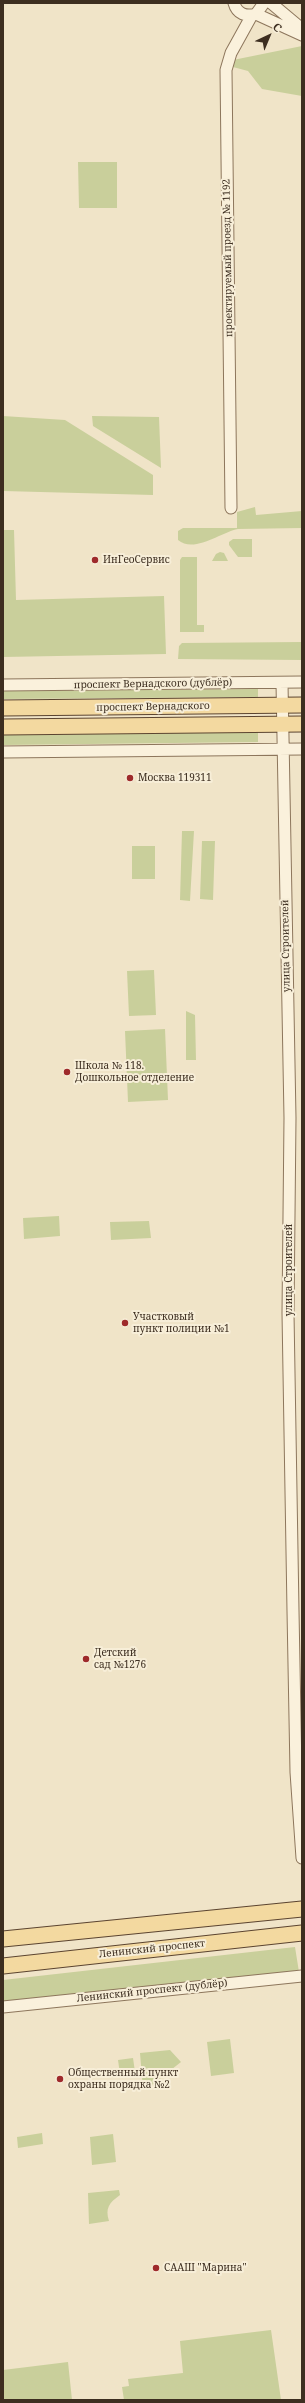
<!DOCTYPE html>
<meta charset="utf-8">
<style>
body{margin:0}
#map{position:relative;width:305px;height:2403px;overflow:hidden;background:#f0e4c8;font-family:"Noto Serif",serif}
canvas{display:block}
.frame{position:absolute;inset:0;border:4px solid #3d2e20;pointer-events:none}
.north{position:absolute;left:249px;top:16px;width:40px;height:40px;-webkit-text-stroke:3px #f7eed8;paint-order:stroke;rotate:44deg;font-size:11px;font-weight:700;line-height:16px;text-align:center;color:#3d2e20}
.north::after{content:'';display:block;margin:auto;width:14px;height:18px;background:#3d2e20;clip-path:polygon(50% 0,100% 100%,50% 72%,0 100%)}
</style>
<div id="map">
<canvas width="305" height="2403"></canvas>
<div class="frame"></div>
<div class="north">С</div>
</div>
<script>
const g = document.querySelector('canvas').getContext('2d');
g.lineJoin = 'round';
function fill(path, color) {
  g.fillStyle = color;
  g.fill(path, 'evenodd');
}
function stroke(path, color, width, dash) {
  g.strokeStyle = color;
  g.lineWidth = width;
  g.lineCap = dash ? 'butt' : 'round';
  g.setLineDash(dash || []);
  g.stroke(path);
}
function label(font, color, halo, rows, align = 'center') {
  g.font = font + ' "Noto Serif",serif';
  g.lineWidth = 4;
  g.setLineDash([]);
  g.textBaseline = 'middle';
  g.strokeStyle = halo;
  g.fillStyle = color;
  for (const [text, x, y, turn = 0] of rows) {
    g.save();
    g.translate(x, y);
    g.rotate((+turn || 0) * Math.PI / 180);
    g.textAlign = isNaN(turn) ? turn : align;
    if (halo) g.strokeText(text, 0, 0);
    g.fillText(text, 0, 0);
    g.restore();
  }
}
const green = new Path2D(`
 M302 46V96L262 89 248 71 233 67V60Z
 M78 162H117V208H79Z
 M3 416 65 420 153 475V495L3 491Z
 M92 416 159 417 161 468 93 426Z
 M255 507 256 515 302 511V528L238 529C221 532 194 554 178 540V531L183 528H237V512Z
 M3 530H14L16 600 164 596 166 654 3 657Z
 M233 539H252V557H238L229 545V542Z
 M220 552 224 553 228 561H212L216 554Z
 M182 557H197V625H204V632H180V560Z
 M302 642V660L178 659 179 646 182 643Z
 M258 689V697L3 699V691Z
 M258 732V742L3 745V735Z
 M182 831H194L190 901 180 900Z
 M202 841H215L213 900 200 899Z
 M132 846H155V879H132Z
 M154 970 156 1015 129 1016 127 971Z
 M186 1011 195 1015 196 1060H186Z
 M165 1029 168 1100 128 1102 125 1031Z
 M59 1216 60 1236 24 1239 23 1218Z
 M149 1221 151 1238 111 1240 110 1222Z
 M295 1947 299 1972 3 2003V1980Z
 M230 2039 234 2073 211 2076 207 2042Z
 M170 2050 181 2062 148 2088 143 2089 140 2053Z
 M133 2058 135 2072 120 2074 118 2060Z
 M42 2133 43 2144 18 2148 17 2137Z
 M113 2134 116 2162 92 2165 90 2137Z
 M119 2190 120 2195C109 2203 105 2208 109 2221L89 2224 88 2193Z
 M271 2330 281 2400H124L122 2387 129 2386 128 2379 183 2373 180 2341Z
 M68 2362 72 2400H3V2370Z`);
const minor = new Path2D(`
 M234 3C237 14 246 17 256 14L264 3
 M271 3 302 29
 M256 14 302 35
 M231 508 226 70 231 53 252 15
 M282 683 290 1118 288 1313 293 1611 296 1772 302 1858
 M3 685 302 682
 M3 752 302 749
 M3 2007 302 1976`);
const major = new Path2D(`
 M3 708 302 705
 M3 727 302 724
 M3 1939 302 1909
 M3 1966 302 1933`);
const markers = [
 [95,560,4,"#9e2a2b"],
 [130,778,4,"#9e2a2b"],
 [67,1072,4,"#9e2a2b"],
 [125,1323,4,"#9e2a2b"],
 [86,1659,4,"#9e2a2b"],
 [60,2079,4,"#9e2a2b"],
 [156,2268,4,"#9e2a2b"]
];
const streetNames = [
 ["проектируемый проезд № 1192",228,258,-91],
 ["проспект Вернадского (дублёр)",153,684,-1],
 ["проспект Вернадского",153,707,-1],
 ["улица Строителей",286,946,-91],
 ["улица Строителей",289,1270,-90],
 ["Ленинский проспект",152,1949,-6],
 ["Ленинский проспект (дублёр)",152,1991,-6]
];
const poiNames = [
 ["ИнГеоСервис",103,560],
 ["Москва 119311",138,778],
 ["Школа № 118.",75,1066],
 ["Дошкольное отделение",75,1078],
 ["Участковый",133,1317],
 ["пункт полиции №1",133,1329],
 ["Детский",94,1653],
 ["сад №1276",94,1665],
 ["Общественный пункт",68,2073],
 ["охраны порядка №2",68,2085],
 ["СААШ \"Марина\"",164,2268]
];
fill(green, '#c9cf9b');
stroke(minor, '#8d765c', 13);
stroke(major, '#5b4430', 17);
stroke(minor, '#faf1dc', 11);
stroke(major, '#f3d9a0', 15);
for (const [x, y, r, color] of markers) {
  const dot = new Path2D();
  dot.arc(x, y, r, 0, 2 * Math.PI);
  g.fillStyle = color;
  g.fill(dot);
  stroke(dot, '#f7eed8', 1.5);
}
label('10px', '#3d2e20', '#f7eed8', streetNames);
label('10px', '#3d2e20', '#f7eed8', poiNames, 'left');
</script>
